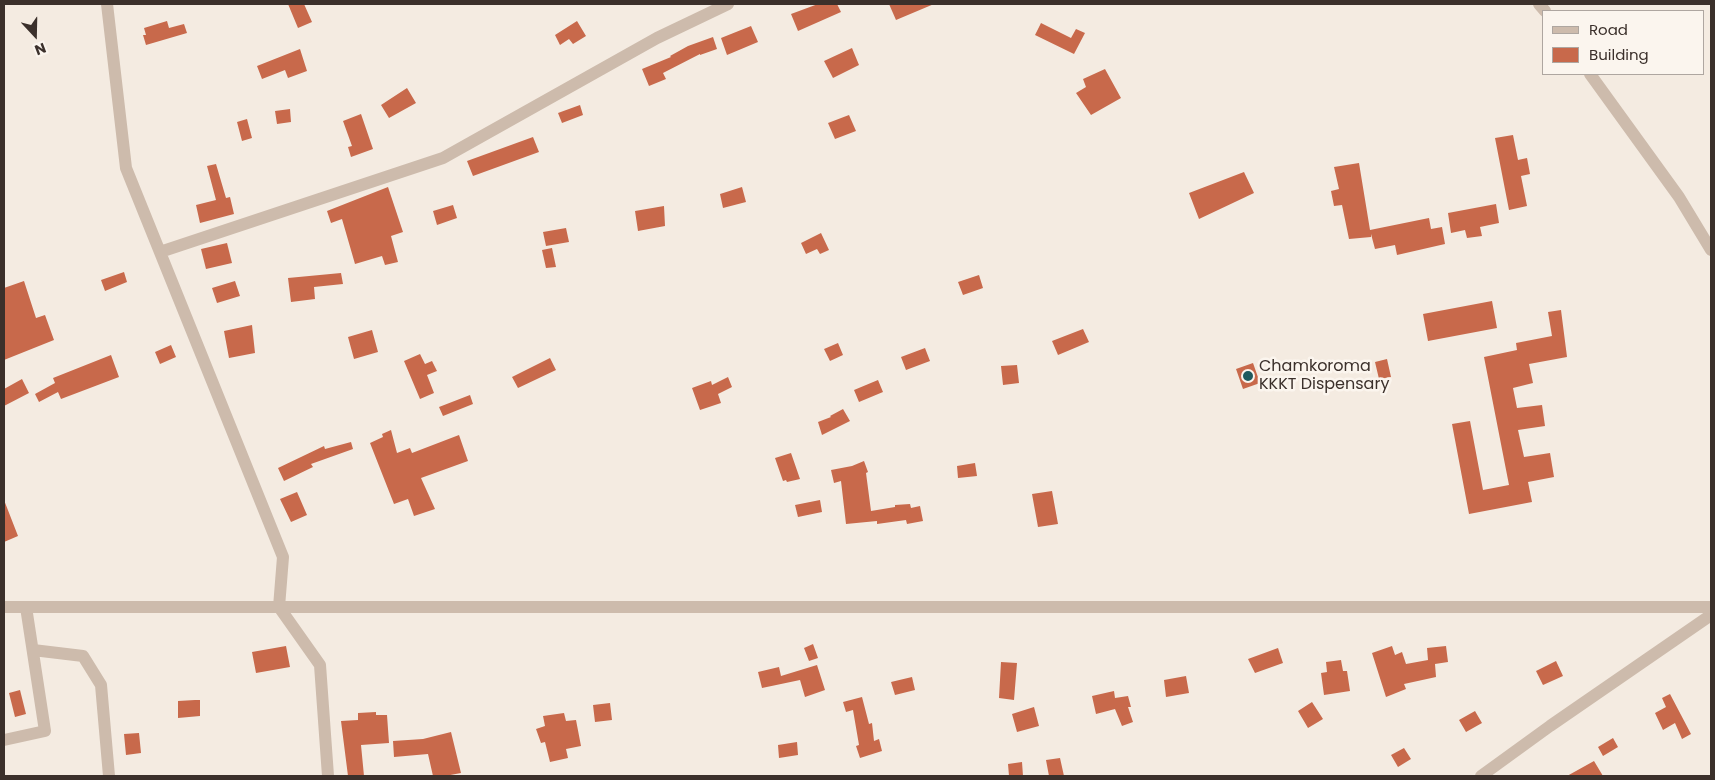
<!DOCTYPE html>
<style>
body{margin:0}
#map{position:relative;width:1715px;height:780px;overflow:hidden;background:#f4ebe1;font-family:Poppins,sans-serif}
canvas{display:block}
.frame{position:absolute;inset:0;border:5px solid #3b302b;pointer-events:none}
.legend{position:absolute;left:1542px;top:10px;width:162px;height:65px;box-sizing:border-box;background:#fbf5ee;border:1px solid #aea6a0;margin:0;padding:6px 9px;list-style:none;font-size:15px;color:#3b302b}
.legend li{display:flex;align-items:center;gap:10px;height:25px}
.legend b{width:25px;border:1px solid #aea6a0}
.north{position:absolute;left:10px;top:10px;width:50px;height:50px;-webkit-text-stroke:4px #fbf5ee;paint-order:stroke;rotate:159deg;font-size:14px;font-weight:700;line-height:20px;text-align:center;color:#3b302b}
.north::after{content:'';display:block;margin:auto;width:18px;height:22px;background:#3b302b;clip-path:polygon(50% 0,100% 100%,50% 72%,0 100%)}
</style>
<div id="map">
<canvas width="1715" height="780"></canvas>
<div class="frame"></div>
<ul class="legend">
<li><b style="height:6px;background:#cdbbac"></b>Road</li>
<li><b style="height:14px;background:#c8694b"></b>Building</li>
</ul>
<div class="north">N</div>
</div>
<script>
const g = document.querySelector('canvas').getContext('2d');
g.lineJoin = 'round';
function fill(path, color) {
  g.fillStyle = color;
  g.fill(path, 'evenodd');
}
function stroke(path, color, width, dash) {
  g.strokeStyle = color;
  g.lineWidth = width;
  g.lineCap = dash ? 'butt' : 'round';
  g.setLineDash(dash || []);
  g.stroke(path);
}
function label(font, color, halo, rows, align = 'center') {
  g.font = font + ' Poppins,sans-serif';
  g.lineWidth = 5;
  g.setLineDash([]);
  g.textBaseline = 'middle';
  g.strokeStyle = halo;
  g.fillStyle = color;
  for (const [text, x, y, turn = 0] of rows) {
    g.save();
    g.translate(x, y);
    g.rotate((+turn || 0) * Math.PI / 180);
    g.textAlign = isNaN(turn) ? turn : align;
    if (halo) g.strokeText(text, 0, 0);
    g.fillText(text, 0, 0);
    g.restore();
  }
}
const building = new Path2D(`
 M288 4H304L312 22 298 28Z
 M818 4H837L841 12 798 31 791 14Z
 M889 4H934L896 20Z
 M167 21 169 28 184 24 187 33 146 45 143 35H146L144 28Z
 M577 21 586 36 573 44 569 39 560 45 555 35Z
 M1041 23 1071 38 1076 29 1085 33 1074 54 1035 35Z
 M751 26 758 42 727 55 721 38Z
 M713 37 717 49 700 55V54L663 73 666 79 649 86 642 69 671 57 670 56 688 46Z
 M852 48 859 65 833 78 824 61Z
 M300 49 307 71 288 78 285 70 262 79 257 66Z
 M1105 69 1121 98 1091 115 1076 93 1086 87 1083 79Z
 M407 88 416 103 389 118 381 105Z
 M580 105 583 115 562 123 558 113Z
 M290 109 291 122 277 124 275 111Z
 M361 114 373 149 351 157 348 147 352 146 343 121Z
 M849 115 856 131 835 139 828 123Z
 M247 119 252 138 242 141 237 122Z
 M1513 135 1518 160 1527 158 1530 174 1521 176 1527 206 1509 210 1495 138Z
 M533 137 539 152 473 176 467 161Z
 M1359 163 1370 230 1429 218 1431 229 1442 227 1445 244 1397 255 1395 245 1375 249 1371 234V237L1349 239 1342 205 1334 206 1331 191 1339 189 1334 167Z
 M216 164 226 198 230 197 234 214 200 223 196 205 216 200 207 166Z
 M1244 172 1254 193 1199 219 1189 193Z
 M388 187 403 232 391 236 398 262 385 265 382 256 355 264 342 219 331 223 327 211Z
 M742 187 746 202 723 208 720 194Z
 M1496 204 1499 223 1480 227 1482 236 1467 238 1465 230 1451 233 1448 213Z
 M453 205 457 218 437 225 433 211Z
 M664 206 665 226 638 231 635 211Z
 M566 228 569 242 546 246 543 232Z
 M821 233 829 250 820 254 817 249 806 254 801 243Z
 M227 243 232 263 206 269 201 249Z
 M552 248 556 267 546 268 542 250Z
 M124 272 127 282 105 291 101 280Z
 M341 273 343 284 314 287 315 299 291 302 288 278Z
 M979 275 983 288 963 295 958 282Z
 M24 281 36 318 45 315 54 340 4 360V288Z
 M235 281 240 296 217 303 212 288Z
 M1492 301 1497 328 1428 341 1423 314Z
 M1561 310 1567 357 1529 364 1533 383 1513 388 1517 408 1542 405 1545 426 1518 430 1524 457 1550 453 1554 477 1528 482 1532 502 1469 514 1452 424 1470 421 1483 490 1509 485 1484 357 1517 350 1516 343 1552 336 1548 312Z
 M252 325 255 353 229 358 224 331Z
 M1083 329 1089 342 1058 355 1052 341Z
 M372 330 378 352 354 359 348 337Z
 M838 343 843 355 830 361 824 349Z
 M171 345 176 357 160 364 155 352Z
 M925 348 930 361 906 370 901 357Z
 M420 354 425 364 432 361 437 371 427 375 434 393 420 399 404 361Z
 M111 355 119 377 61 399 58 392 39 402 35 394 55 383 53 378Z
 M550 358 556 370 518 388 512 377Z
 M1387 359 1391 377 1379 379 1375 362Z
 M1253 363 1260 383 1243 389 1236 369Z
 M1017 365 1019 383 1003 385 1001 366Z
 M728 377 732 387 718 394 721 403 700 410 692 388 711 381 712 385Z
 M22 379 29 393 4 406V389Z
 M878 380 883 392 859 402 854 390Z
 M470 395 473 404 443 416 439 407Z
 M843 409 850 421 822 435 818 422 831 417 830 416Z
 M391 430 397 453 410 448 412 453 459 435 468 461 421 478 435 509 414 516 408 499 394 504 370 443 383 437 382 434Z
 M351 442 353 449 311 464 313 467 284 481 278 468 324 446 325 449Z
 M791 453 800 479 787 482 786 480 783 481 775 458Z
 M864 461 868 472 866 473 871 511 895 507V505L910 504 911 508 920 506 923 521 907 524 906 520 877 524V521L846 524 841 481 834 483 831 470 852 466Z
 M975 463 977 476 958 478 957 466Z
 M1052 491 1058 524 1038 527 1032 494Z
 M297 492 307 515 291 522 280 499Z
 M4 500 18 536 4 542Z
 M820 500 822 512 798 517 795 505Z
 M813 644 818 658 809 661 804 648Z
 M286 646 290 667 256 673 252 652Z
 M1392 646 1395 655 1402 652 1406 664 1428 660 1427 648 1446 646 1448 662 1435 664 1436 677 1404 684 1406 689 1386 697 1372 653Z
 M1278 648 1283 663 1255 673 1248 659Z
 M1341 660 1343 671H1347L1350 691 1324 695 1321 673 1327 672 1326 662Z
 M1556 661 1563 676 1543 685 1536 671Z
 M1001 662 1017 663 1014 700 999 698Z
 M817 665 825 690 805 697 800 680 762 688 758 672 779 667 781 676Z
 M1186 676 1189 693 1166 697 1164 680Z
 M912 677 915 690 895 695 891 682Z
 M20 690 26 714 15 717 9 693Z
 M1114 691 1115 698 1128 696 1131 707H1128L1133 722 1122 726 1115 709 1096 714 1092 696Z
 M1670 694 1691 734 1682 739 1675 723 1663 730 1655 713 1666 707 1662 698Z
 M862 697 869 724 872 723 874 741 879 739 882 751 860 758 856 746 859 745 853 710 846 712 843 702Z
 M195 700H200V716L178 718V701Z
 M1312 702 1323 719 1308 728 1298 711Z
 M610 703 612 720 595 722 593 705Z
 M1034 707 1039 726 1017 732 1012 714Z
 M1475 711 1482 723 1466 732 1459 720Z
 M376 712V715H387L389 743 361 745 364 776H348L341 721 358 720V713Z
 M564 713 566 721 576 720 581 746 566 749 568 758 550 762 545 742 541 743 536 729 545 726 543 716Z
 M451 732 461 773 445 776H433L428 754 394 757 393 741 423 739Z
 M139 733 141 753 126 755 124 734Z
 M1613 738 1618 747 1603 756 1598 747Z
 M797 742 798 755 779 758 778 745Z
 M1404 748 1411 759 1398 767 1391 755Z
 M1060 758 1064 776H1049L1046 760Z
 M1594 761 1603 776H1567Z
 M1022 762 1023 776H1009L1008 764Z`);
const minor = new Path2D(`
 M107 4 126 168 283 557 279 607 320 665 328 776
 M1539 4 1545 11
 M1590 74 1679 197 1711 250
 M160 252 443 158 657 38 728 4
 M33 650 83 656 101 685 109 776
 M4 740 45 731 26 607
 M1481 776 1550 726 1711 615`);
const tertiary = new Path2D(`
 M4 607H1711`);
const markers = [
 [1248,376,6,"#1f5a5e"]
];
const poiNames = [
 ["Chamkoroma",1259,367],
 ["KKKT Dispensary",1259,385]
];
fill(building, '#c8694b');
stroke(minor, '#cdbbac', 12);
stroke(tertiary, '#cdbbac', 12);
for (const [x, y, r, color] of markers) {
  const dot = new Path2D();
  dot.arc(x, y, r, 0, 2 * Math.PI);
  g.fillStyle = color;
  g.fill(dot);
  stroke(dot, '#fbf5ee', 2);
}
label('16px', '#3b302b', '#fbf5ee', poiNames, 'left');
</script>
